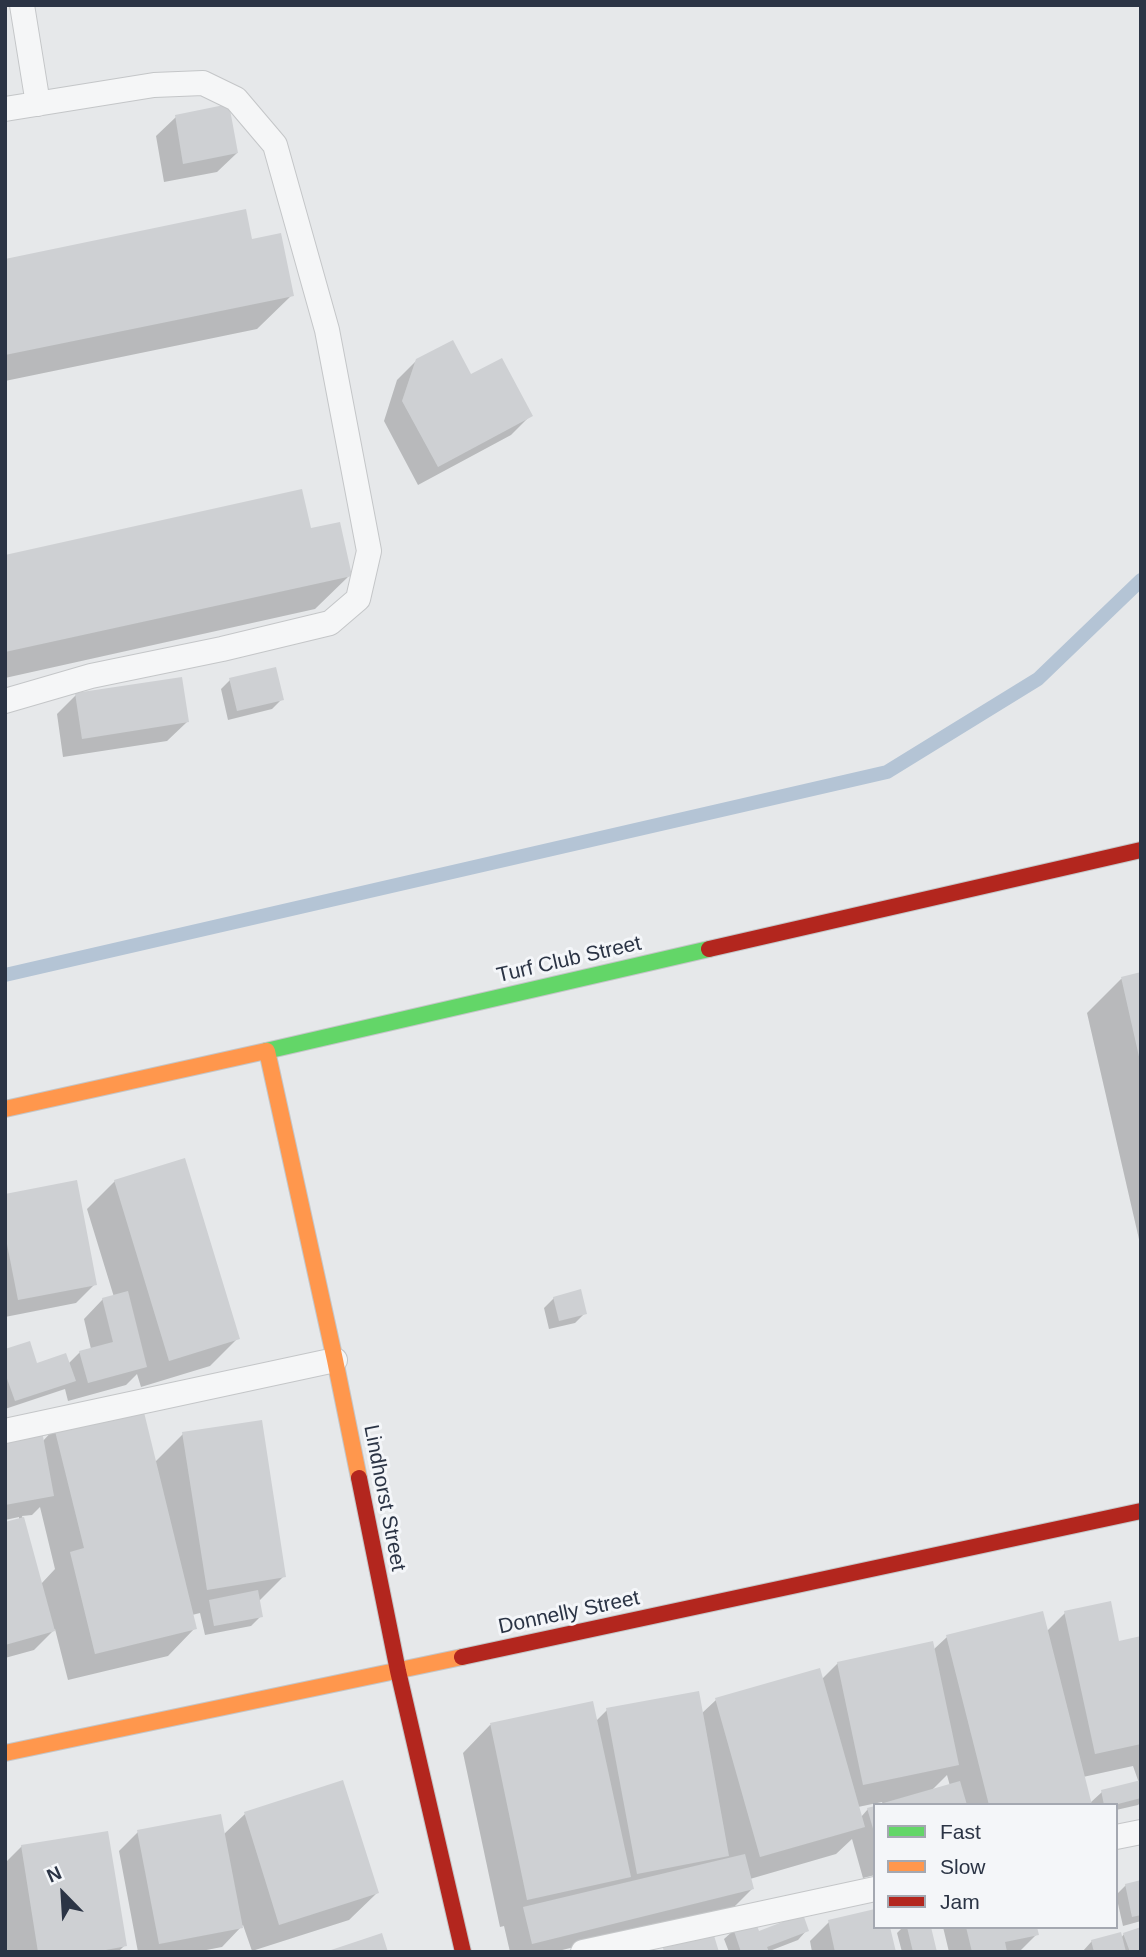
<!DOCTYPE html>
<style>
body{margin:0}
#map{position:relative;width:1146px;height:1957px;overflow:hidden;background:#e6e8ea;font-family:Arial,sans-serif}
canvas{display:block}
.frame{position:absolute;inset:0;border:7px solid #2b3445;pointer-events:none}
.legend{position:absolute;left:873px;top:1803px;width:245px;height:126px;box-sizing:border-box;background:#f4f6f9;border:2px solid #a4a8b1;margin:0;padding:9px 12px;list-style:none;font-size:21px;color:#2b3445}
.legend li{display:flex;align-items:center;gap:14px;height:35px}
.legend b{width:35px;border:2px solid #a4a8b1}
.north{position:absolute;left:28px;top:1859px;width:70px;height:70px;-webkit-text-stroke:5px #f4f6f9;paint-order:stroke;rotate:336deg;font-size:19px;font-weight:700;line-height:28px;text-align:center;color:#2b3445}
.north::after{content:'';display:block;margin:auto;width:24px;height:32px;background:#2b3445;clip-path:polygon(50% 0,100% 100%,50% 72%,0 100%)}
</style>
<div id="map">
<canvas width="1146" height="1957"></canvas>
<div class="frame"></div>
<ul class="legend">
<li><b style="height:9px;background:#63d668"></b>Fast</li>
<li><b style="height:9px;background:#ff974d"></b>Slow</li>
<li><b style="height:9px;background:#b3261e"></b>Jam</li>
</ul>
<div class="north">N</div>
</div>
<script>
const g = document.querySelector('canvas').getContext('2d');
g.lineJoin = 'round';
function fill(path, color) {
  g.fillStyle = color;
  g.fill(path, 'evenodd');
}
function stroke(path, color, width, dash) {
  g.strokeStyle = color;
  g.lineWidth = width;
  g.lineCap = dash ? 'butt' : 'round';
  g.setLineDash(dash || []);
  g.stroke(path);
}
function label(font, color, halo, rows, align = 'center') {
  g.font = font + ' Arial,sans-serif';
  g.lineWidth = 6;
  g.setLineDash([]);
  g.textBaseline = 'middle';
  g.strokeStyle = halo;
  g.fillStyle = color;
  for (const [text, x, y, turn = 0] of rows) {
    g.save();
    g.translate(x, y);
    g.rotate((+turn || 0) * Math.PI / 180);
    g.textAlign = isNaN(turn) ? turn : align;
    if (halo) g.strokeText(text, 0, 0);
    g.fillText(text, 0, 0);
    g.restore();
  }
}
const shadow = new Path2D(`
 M176 117 237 153 217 172 164 182 156 136Z
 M5 261 292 295 257 329 5 381Z
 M417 360 470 377 531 415 511 435 418 485 384 421 397 380Z
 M310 530 350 575 315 609 5 678V556Z
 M230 680 282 699 272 709 228 720 221 689Z
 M76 695 187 722 167 741 63 757 57 714Z
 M1141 974V1248L1087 1013 1121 979Z
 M115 1181 238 1338 210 1366 141 1387 137 1374 126 1385 68 1401 65 1389 5 1409V1351L36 1365 68 1364 80 1352 91 1349 84 1319 103 1299 114 1297 87 1209Z
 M5 1196 95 1284 76 1303 5 1317Z
 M554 1298 585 1313 575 1323 549 1329 544 1308Z
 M55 1428 155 1462 183 1434 284 1576 258 1602 261 1616 251 1626 205 1635 200 1613 192 1615 195 1628 168 1656 68 1680 55 1629 34 1650 5 1658V1524L19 1520V1517L5 1520V1439L42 1442ZM40 1507 55 1569 41 1584 22 1516 32 1515Z
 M1065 1613 1118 1643 1141 1638V1802L1138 1805 1116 1810V1805H883L882 1802 858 1807 861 1817 868 1809 875 1807V1875L863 1878 852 1839 836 1854 750 1879 752 1889 733 1908 554 1952H510L504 1926 500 1927 463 1753 490 1725 592 1703 596 1721 607 1710 701 1714 716 1700 822 1679 838 1663 933 1650 947 1637 1047 1631ZM1133 1766 1139 1783 1102 1792 1090 1803 1083 1777ZM947 1775 950 1786 930 1792Z
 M341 1782 377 1893 349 1920 252 1951 243 1925 222 1947 196 1952H138L119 1851 138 1832 223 1835 245 1814Z
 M22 1846 125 1945 118 1952H5V1863Z
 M1141 1882V1921L1123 1926 1116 1895 1126 1885Z
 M829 1922 875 1927 894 1952H812L810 1941Z
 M903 1927H929L935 1952H902L897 1933Z
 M943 1927H1035L1037 1934 1019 1952H949Z
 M734 1930 758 1933 807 1930 798 1940 767 1952H729L724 1939Z
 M1124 1934 1141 1952H1082L1092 1941 1121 1938Z`);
const stream = new Path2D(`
 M5 975 887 772 1038 679 1141 580`);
const building = new Path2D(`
 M229 104 238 153 183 164 175 115Z
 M246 209 252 239 281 233 294 296 5 355V259Z
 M453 340 471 374 502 358 533 416 438 467 402 401 416 359Z
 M302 489 311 528 340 522 352 576 5 652V555Z
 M276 667 284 700 237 711 229 678Z
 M182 677 189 722 82 739 75 693Z
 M1141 972V1060L1140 1061 1121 977Z
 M185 1158 240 1339 169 1361 114 1180Z
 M77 1180 97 1285 18 1300 5 1234V1194Z
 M581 1289 587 1314 559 1321 553 1297Z
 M128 1291 147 1367 88 1383 79 1351 113 1342 102 1298Z
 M30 1341 37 1363 66 1353 76 1381 15 1401 5 1373V1349Z
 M142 1404 197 1629 95 1654 70 1552 84 1548 54 1427Z
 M262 1420 286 1577 207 1590 182 1432Z
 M42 1431 54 1496 5 1505V1438Z
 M24 1517 55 1631 5 1645V1522Z
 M258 1590 263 1617 214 1626 209 1600Z
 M1111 1601 1119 1641 1141 1636V1744L1095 1754 1064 1611Z
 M1043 1611 1092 1805H989L946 1635Z
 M933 1641 959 1765 863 1785 837 1662Z
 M820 1668 865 1827 760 1857 715 1698Z
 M699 1691 729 1856 637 1874 606 1708Z
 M593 1701 631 1877 527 1900 490 1723Z
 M343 1780 379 1893 279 1925 244 1812Z
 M1141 1780V1798L1114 1805H1104L1101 1790Z
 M960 1781 967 1805H880V1804Z
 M875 1806V1832H874L867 1808Z
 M221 1814 243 1928 159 1944 137 1830Z
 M108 1831 127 1946 95 1952H38L21 1845Z
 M745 1854 754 1889 532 1944 523 1907Z
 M1141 1880V1915L1132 1917 1125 1884Z
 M875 1909V1927H890L896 1952H835L828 1920Z
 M803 1914 809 1931 767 1947 769 1952H741L733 1928 755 1920 759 1931Z
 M907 1927H931L937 1952H913Z
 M966 1927H1037L1039 1935 1005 1942 1007 1952H972Z
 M1141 1927V1952H1130L1123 1933Z
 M712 1929 719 1952H664L662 1944Z
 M1121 1932 1126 1952H1094L1091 1940Z
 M382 1933 388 1952H328V1951Z`);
const lane = new Path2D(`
 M22 5 38 104
 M5 109 154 85 203 83 236 99 275 145 327 330 369 551 358 599 330 623 222 649 91 676 5 701
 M5 1431 335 1360
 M1116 1837 1141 1832
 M583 1952 875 1889`);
const fast = new Path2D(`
 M266 1051 709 949`);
const slow = new Path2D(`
 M267 1051 335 1360 359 1478
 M5 1109 266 1051
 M5 1753 462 1657`);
const jam = new Path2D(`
 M709 949 1141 850
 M359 1478 398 1671 463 1952
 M462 1657 1141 1511`);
const streetNames = [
 ["Turf Club Street",569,960,-13],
 ["Lindhorst Street",384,1498,79],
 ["Donnelly Street",569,1613,-12]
];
fill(shadow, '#0003');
stroke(stream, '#b4c4d5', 14);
fill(building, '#ced0d3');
stroke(lane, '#c4c6c8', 26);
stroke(fast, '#c4c6c8', 18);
stroke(slow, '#c4c6c8', 18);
stroke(jam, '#c4c6c8', 18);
stroke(lane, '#f5f6f7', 24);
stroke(fast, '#63d668', 16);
stroke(slow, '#ff974d', 16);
stroke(jam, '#b3261e', 16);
label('21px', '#2b3445', '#f4f6f9', streetNames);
</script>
